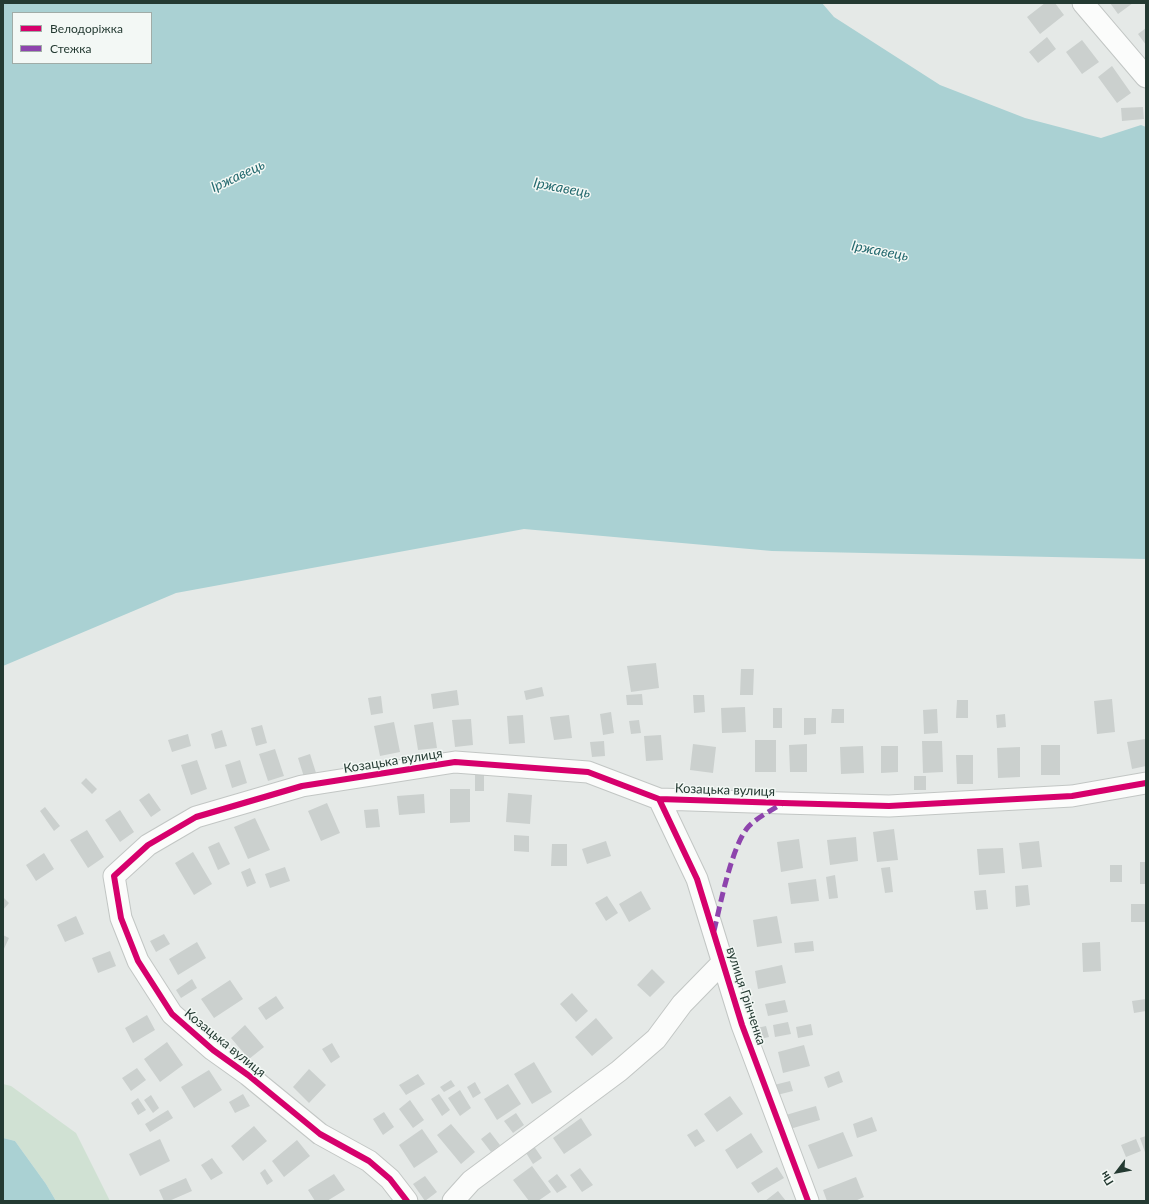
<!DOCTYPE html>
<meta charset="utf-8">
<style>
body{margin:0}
#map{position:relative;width:1149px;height:1204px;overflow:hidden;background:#e5e9e7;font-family:Lato,sans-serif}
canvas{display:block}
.frame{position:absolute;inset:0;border:4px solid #243a32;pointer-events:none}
.legend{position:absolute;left:12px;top:12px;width:140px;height:52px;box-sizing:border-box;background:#f3f8f5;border:1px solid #a0aca7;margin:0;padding:5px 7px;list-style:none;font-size:12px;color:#243a32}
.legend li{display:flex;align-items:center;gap:8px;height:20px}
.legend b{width:20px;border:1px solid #a0aca7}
.north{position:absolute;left:1097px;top:1152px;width:40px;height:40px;-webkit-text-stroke:3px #f3f8f5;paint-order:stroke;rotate:238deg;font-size:11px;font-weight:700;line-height:16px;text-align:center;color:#243a32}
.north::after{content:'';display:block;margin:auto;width:14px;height:18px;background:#243a32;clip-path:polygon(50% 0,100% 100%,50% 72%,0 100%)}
</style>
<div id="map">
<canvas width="1149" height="1204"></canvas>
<div class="frame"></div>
<ul class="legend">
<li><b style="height:5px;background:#d6006c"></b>Велодоріжка</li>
<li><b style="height:5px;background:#8e44ad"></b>Стежка</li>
</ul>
<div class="north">Пн</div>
</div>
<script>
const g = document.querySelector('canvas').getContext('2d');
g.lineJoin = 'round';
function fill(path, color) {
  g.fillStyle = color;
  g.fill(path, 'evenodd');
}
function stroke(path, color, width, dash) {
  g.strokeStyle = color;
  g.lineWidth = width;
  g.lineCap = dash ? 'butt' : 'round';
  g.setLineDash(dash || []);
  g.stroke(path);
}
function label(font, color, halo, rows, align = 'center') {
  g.font = font + ' Lato,sans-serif';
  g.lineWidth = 3;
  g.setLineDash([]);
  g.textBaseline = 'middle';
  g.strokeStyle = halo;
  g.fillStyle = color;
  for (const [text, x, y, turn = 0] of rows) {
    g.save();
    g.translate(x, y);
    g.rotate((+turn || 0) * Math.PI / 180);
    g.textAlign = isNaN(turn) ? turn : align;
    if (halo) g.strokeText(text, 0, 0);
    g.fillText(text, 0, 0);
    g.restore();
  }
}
const green = new Path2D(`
 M3 1084 11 1086 76 1133 110 1201H56L46 1184 15 1141 3 1138Z`);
const water = new Path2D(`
 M3 3H822L834 17 940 85 1025 118 1101 138 1141 125 1146 127V559L772 551 524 529 176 593 3 666ZM13 13H151V63H13Z
 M3 1138 15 1141 46 1184 56 1201H3Z`);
const building = new Path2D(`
 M1045 3H1055L1064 15 1040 34 1027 17Z
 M1110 3H1133L1118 14Z
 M1146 28V45L1138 34Z
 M1047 37 1056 49 1038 63 1029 52Z
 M1082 40 1099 62 1082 74 1066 52Z
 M1112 66 1131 93 1117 103 1098 77Z
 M1143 107 1144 119 1122 121 1121 108Z
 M656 663 659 688 631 692 627 666Z
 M741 669H754L753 695H740Z
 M542 687 544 696 526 700 524 691Z
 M457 690 459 705 433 709 431 694Z
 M642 694 643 705H627L626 695Z
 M693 695H704L705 712 694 713Z
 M381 696 383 713 371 715 368 698Z
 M1112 699 1115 732 1097 734 1094 701Z
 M957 700H968V718H956Z
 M745 707 746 732 722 733 721 708Z
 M773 708H782V728H773Z
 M832 709H844V723H831Z
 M937 709 938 733 924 734 923 710Z
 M611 712 614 733 603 735 600 714Z
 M1005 714 1006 727 997 728 996 715Z
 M523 715 525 743 509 744 507 716Z
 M569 715 572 738 554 740 550 717Z
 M804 718H816V734L804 735Z
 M471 719 473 745 455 747 452 720Z
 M639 720 641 733 631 734 629 721Z
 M394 722 400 752 380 756 374 726Z
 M433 722 437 748 418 750 414 725Z
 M262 725 267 743 256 746 251 728Z
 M222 730 227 746 215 749 211 734Z
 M188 734 191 746 172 752 168 740Z
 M661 735 663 760 646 761 644 736Z
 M1145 739 1146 766 1132 769 1127 742Z
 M755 740H776V772H755Z
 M604 741 605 756 592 757 590 742Z
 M922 741H942L943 772 923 773Z
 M693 744 716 747 713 773 690 770Z
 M807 744V772H790L789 745Z
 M1041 745H1060V775H1041Z
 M863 746 864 773 841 774 840 747Z
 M881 746H898V772L881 773Z
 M1020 747V777L998 778 997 748Z
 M275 749 284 776 268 781 259 754Z
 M310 754 317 776 305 780 298 758Z
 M956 755H973V784H957Z
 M197 760 207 789 191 795 181 765Z
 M240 760 247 783 232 788 225 765Z
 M475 775H484V791H475Z
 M914 776H926V790H914Z
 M86 778 97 789 92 794 81 783Z
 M450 789H470V822L450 823Z
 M149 793 161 810 151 817 139 800Z
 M508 793 532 795 530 824 506 822Z
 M424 794 425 813 399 815 397 796Z
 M327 803 340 833 321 841 308 811Z
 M45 807 60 826 54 831 40 811Z
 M378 809 380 827 366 828 364 810Z
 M120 810 134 832 120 842 105 820Z
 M255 818 270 850 248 859 234 827Z
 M894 829 898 860 877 862 873 832Z
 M87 830 104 857 88 868 70 840Z
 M514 835 529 836V852L514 851Z
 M856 837 858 861 830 865 827 840Z
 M799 839 803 868 781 872 777 842Z
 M606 841 611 856 587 864 582 849Z
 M1039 841 1042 867 1022 869 1019 843Z
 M219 842 230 864 218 870 208 847Z
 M552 844H567V866H551Z
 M1003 848 1005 873 979 875 977 849Z
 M193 852 212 884 194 895 175 863Z
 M44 853 54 869 36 881 26 865Z
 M1140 862H1146V884H1140Z
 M1110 865H1122V882H1110Z
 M285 867 290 881 270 888 265 874Z
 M890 867 893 892 885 893 881 868Z
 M250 868 256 883 247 887 241 872Z
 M835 875 838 898 829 899 826 877Z
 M816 879 819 901 791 904 788 883Z
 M1028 885 1030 905 1016 907 1015 886Z
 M986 890 988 909 976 910 974 891Z
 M641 891 651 909 629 922 619 904Z
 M607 896 618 913 606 921 595 903Z
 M3 897 9 903 3 910Z
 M1131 904H1146V922H1131Z
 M76 916 84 934 65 942 57 925Z
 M777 916 782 943 757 947 753 920Z
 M164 934 170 944 156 952 150 941Z
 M3 935 9 938 3 951Z
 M813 941 814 951 795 953 794 943Z
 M197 942 206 958 178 975 169 959Z
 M1100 942 1101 971 1083 972 1082 943Z
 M110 951 116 966 98 973 92 958Z
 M782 965 786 983 758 989 755 971Z
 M652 969 665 982 650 997 637 985Z
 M192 979 197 988 181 998 176 990Z
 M230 980 243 999 214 1018 201 999Z
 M572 993 588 1011 576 1022 560 1004Z
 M276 996 284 1008 266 1020 258 1008Z
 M1146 999V1011L1134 1013 1132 1001Z
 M785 1000 788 1012 768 1016 765 1004Z
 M147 1015 155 1030 133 1043 125 1028Z
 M596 1018 613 1038 592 1056 575 1037Z
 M788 1022 791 1034 775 1037 773 1025Z
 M811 1024 813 1035 798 1038 796 1027Z
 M245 1025 264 1047 249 1059 231 1038Z
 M766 1026 769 1037 760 1039 757 1028Z
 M167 1042 183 1065 160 1082 144 1059Z
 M332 1043 340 1057 331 1063 322 1049Z
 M804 1045 810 1066 783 1073 778 1052Z
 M534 1062 552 1092 532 1104 514 1074Z
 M137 1068 146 1080 131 1091 122 1078Z
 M309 1069 326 1085 309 1103 293 1087Z
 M209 1070 222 1090 194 1108 181 1087Z
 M839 1071 843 1082 828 1088 824 1077Z
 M418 1074 425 1084 406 1095 399 1085Z
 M451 1080 455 1086 444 1092 440 1087Z
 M790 1081 793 1091 777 1095 774 1085Z
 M475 1082 481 1093 473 1098 467 1087Z
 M508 1084 521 1104 497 1120 484 1099Z
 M460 1090 471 1108 460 1116 448 1098Z
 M243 1094 250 1106 235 1113 229 1102Z
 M439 1094 450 1110 442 1116 431 1099Z
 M151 1095 159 1108 153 1113 144 1100Z
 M730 1096 743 1114 717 1132 704 1114Z
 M138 1098 146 1110 138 1115 131 1103Z
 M410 1100 424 1120 413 1128 399 1109Z
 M816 1106 820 1120 790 1129 786 1115Z
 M168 1110 173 1118 150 1132 145 1124Z
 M384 1112 394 1127 383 1135 373 1119Z
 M516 1113 524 1125 513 1133 504 1121Z
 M872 1117 877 1131 857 1138 853 1124Z
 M581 1118 592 1135 564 1154 553 1138Z
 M451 1124 475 1152 461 1164 437 1135Z
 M254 1126 267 1141 243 1161 231 1146Z
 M422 1129 438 1152 414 1168 399 1145Z
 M697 1129 705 1141 695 1147 687 1135Z
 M490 1132 500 1145 491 1152 481 1139Z
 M843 1132 853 1156 818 1169 808 1145Z
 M751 1133 763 1152 737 1169 725 1150Z
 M1146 1136V1155L1140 1138Z
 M160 1139 170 1161 140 1176 129 1154Z
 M1136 1139 1141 1151 1126 1157 1121 1145Z
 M297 1140 310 1156 284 1177 272 1161Z
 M531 1142 542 1158 533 1164 523 1148Z
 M212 1158 223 1173 211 1180 201 1165Z
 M532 1166 551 1192 538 1201H529L513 1180Z
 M777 1167 784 1178 758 1193 751 1183Z
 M580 1168 593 1185 582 1192 570 1175Z
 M265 1169 273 1181 267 1185 260 1173Z
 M334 1174 345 1190 327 1201H315L308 1190Z
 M557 1174 567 1187 557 1193 548 1181Z
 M425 1176 437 1192 425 1201 413 1184Z
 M856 1177 864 1197 855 1201H827L823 1190Z
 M186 1178 192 1191 169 1201H164L159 1190Z
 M778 1191 786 1201H765Z`);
const minor = new Path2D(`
 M1083 3 1146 77
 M659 799 697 879 742 1025 808 1201
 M407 1201 390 1179 369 1161 320 1134 248 1075 213 1050 172 1014 138 961 121 918 114 876 148 845 196 817 302 786 455 762 588 772 659 799 783 803 889 806 1072 796 1146 783
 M453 1201 471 1181 619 1071 656 1039 682 1004 722 963`);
const quiet = new Path2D(`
 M714 931C720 906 732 844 749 826 758 817 772 810 783 803`);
const cycleway = new Path2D(`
 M659 799 697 879 742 1025 808 1201
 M407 1201 390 1179 369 1161 320 1134 248 1075 213 1050 172 1014 138 961 121 918 114 876 148 845 196 817 302 786 455 762 588 772 659 799 783 803 889 806 1072 796 1146 783`);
const streetNames = [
 ["Козацька вулиця",393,761,-9],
 ["Козацька вулиця",725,790,2],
 ["вулиця Грінченка",746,996,72],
 ["Козацька вулиця",225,1043,39]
];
const waterNames = [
 ["Іржавець",238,176,-25],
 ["Іржавець",562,188,11],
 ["Іржавець",880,251,11]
];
fill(green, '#d0e1d3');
fill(water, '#aad1d3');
fill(building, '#cbd0ce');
stroke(minor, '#c2c6c4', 23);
stroke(minor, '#fbfcfb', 21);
stroke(quiet, '#8e44ad', 5, [10, 5]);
stroke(cycleway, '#d6006c', 6);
label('13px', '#243a32', '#f3f8f5', streetNames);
label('italic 14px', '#256a6f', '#f3f8f5', waterNames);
</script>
